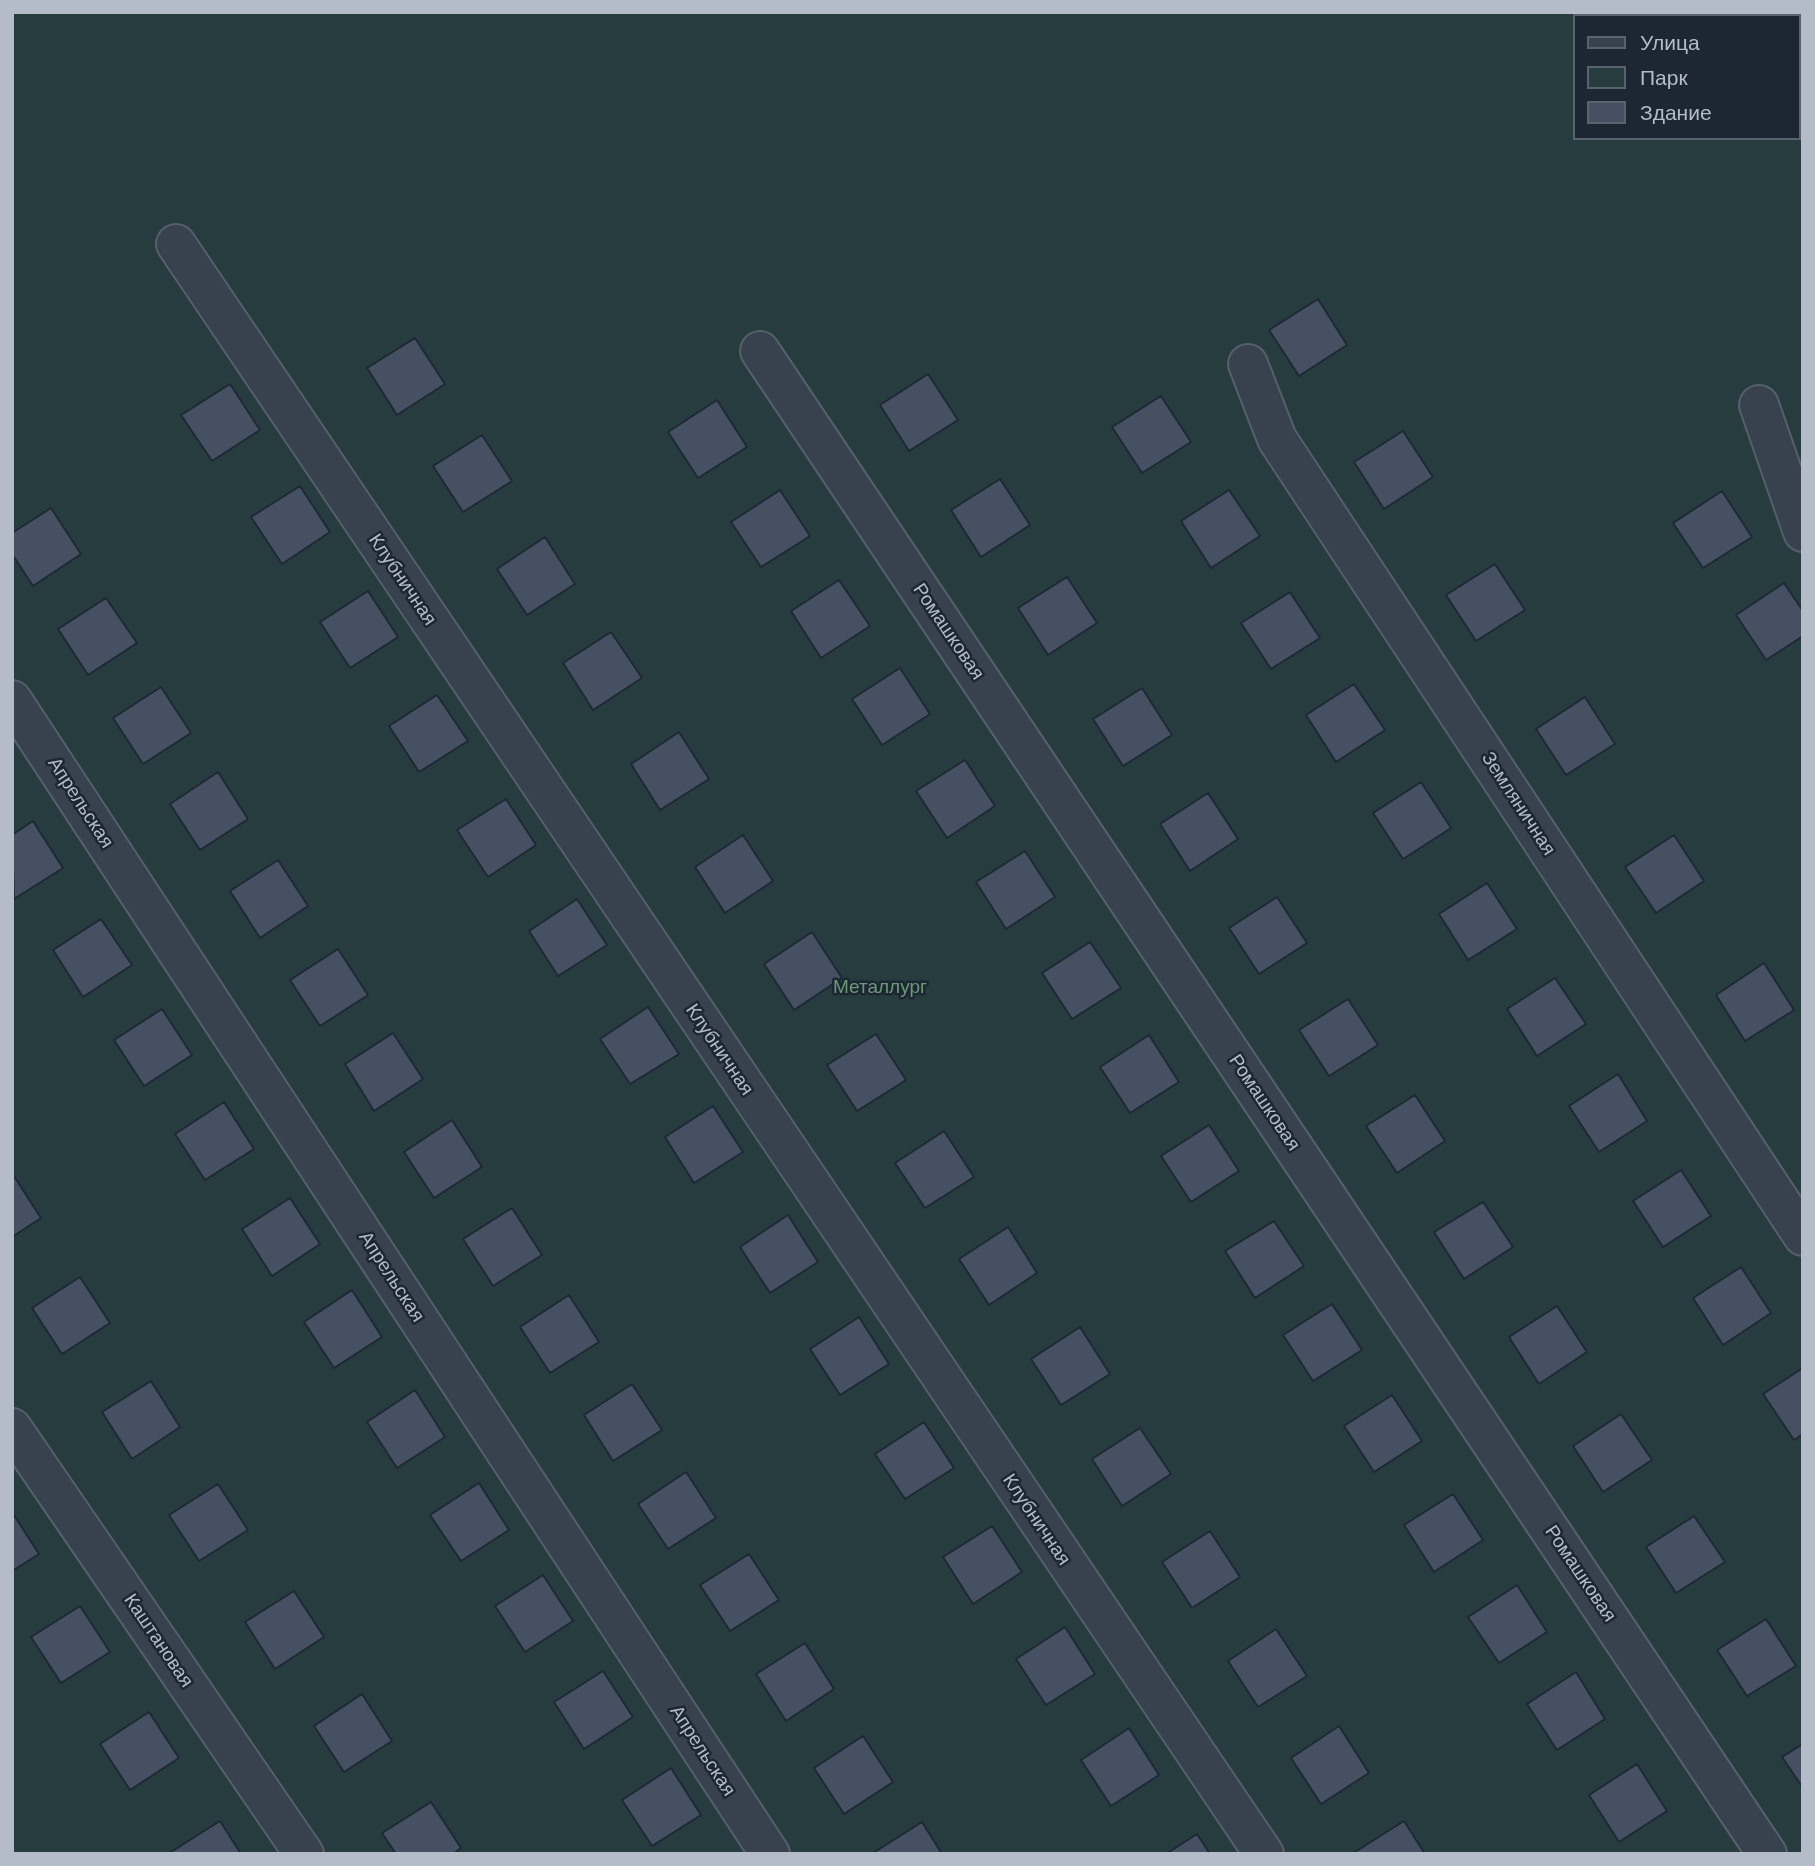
<!DOCTYPE html>
<meta charset="utf-8">
<style>
body{margin:0}
#map{position:relative;width:1815px;height:1866px;overflow:hidden;background:#242f3e;font-family:Helvetica,sans-serif}
canvas{display:block}
.frame{position:absolute;inset:0;border:14px solid #b4bcc9;pointer-events:none}
.legend{position:absolute;left:1573px;top:14px;width:228px;height:126px;box-sizing:border-box;background:#1d2633;border:2px solid #59626f;margin:0;padding:9px 12px;list-style:none;font-size:21px;color:#b4bcc9}
.legend li{display:flex;align-items:center;gap:14px;height:35px}
.legend b{width:35px;border:2px solid #59626f}
</style>
<div id="map">
<canvas width="1815" height="1866"></canvas>
<div class="frame"></div>
<ul class="legend">
<li><b style="height:9px;background:#38414e"></b>Улица</li>
<li><b style="height:19px;background:#263c3f"></b>Парк</li>
<li><b style="height:19px;background:#455162"></b>Здание</li>
</ul>
</div>
<script>
const g = document.querySelector('canvas').getContext('2d');
g.lineJoin = 'round';
function fill(path, color) {
  g.fillStyle = color;
  g.fill(path, 'evenodd');
}
function stroke(path, color, width, dash) {
  g.strokeStyle = color;
  g.lineWidth = width;
  g.lineCap = dash ? 'butt' : 'round';
  g.setLineDash(dash || []);
  g.stroke(path);
}
function label(font, color, halo, rows, align = 'center') {
  g.font = font + ' Helvetica,sans-serif';
  g.lineWidth = 5;
  g.setLineDash([]);
  g.textBaseline = 'middle';
  g.strokeStyle = halo;
  g.fillStyle = color;
  for (const [text, x, y, turn = 0] of rows) {
    g.save();
    g.translate(x, y);
    g.rotate((+turn || 0) * Math.PI / 180);
    g.textAlign = isNaN(turn) ? turn : align;
    if (halo) g.strokeText(text, 0, 0);
    g.fillText(text, 0, 0);
    g.restore();
  }
}
const green = new Path2D(`
 M12 12H1803V1854H12ZM1575 16H1799V138H1575Z`);
const building = new Path2D(`
 M1318 299 1347 345 1299 376 1269 330Z
 M415 338 445 384 397 415 367 368Z
 M928 374 958 420 909 451 880 405Z
 M230 384 260 430 212 461 181 415Z
 M1161 396 1191 442 1142 473 1112 427Z
 M717 400 747 447 698 478 668 432Z
 M1403 431 1433 477 1384 509 1354 462Z
 M482 435 512 481 463 512 433 466Z
 M1000 479 1030 525 981 557 951 510Z
 M300 486 330 532 282 564 251 517Z
 M780 490 810 536 761 567 731 522Z
 M1229 490 1260 536 1211 568 1181 521Z
 M1722 491 1752 537 1703 568 1673 523Z
 M51 508 81 554 33 586 12 554V533Z
 M545 537 575 584 527 615 497 569Z
 M1495 564 1525 610 1476 641 1446 595Z
 M1067 577 1097 623 1048 655 1018 608Z
 M839 580 870 626 821 658 791 611Z
 M1784 583 1803 611V636L1766 660 1736 615Z
 M368 591 398 637 350 668 320 622Z
 M1290 592 1320 638 1271 669 1241 623Z
 M106 598 137 643 88 675 58 629Z
 M611 632 642 678 593 710 563 663Z
 M900 668 930 714 882 745 852 699Z
 M1354 684 1385 730 1336 762 1306 715Z
 M161 687 191 733 143 764 113 718Z
 M1142 688 1172 735 1123 766 1093 719Z
 M437 695 468 741 419 772 389 726Z
 M1585 697 1615 744 1566 775 1536 729Z
 M679 732 709 779 660 810 631 764Z
 M965 760 995 806 947 838 916 791Z
 M218 772 248 819 200 850 170 804Z
 M1421 782 1451 828 1403 859 1373 813Z
 M1208 793 1238 839 1190 871 1160 824Z
 M506 799 536 845 488 877 457 830Z
 M33 821 63 868 14 899 12 835Z
 M743 835 773 881 725 913 695 867Z
 M1674 835 1704 881 1656 913 1625 867Z
 M1025 851 1055 897 1006 929 976 882Z
 M278 860 308 906 260 938 230 891Z
 M1487 883 1517 929 1468 960 1439 914Z
 M1277 897 1307 943 1259 974 1229 928Z
 M577 899 607 945 558 976 529 931Z
 M101 919 132 965 83 997 53 950Z
 M812 932 842 978 794 1010 764 964Z
 M1090 942 1121 988 1072 1019 1042 973Z
 M338 949 368 995 320 1026 290 980Z
 M1764 963 1794 1010 1745 1041 1716 995Z
 M1555 978 1586 1024 1537 1056 1507 1009Z
 M1348 999 1378 1045 1329 1076 1299 1030Z
 M648 1007 679 1054 630 1084 600 1039Z
 M162 1009 192 1055 144 1086 114 1040Z
 M393 1033 423 1079 374 1111 345 1064Z
 M876 1034 906 1080 857 1111 827 1065Z
 M1149 1035 1179 1082 1130 1113 1100 1067Z
 M1618 1074 1647 1121 1599 1152 1569 1106Z
 M1415 1095 1445 1141 1397 1173 1366 1126Z
 M224 1102 254 1149 205 1180 175 1134Z
 M713 1106 743 1152 694 1183 665 1137Z
 M452 1120 482 1167 434 1198 404 1152Z
 M1209 1125 1239 1171 1191 1202 1161 1156Z
 M944 1131 974 1177 925 1208 895 1163Z
 M1681 1170 1711 1216 1663 1247 1633 1201Z
 M12 1173 41 1218 12 1237Z
 M290 1198 320 1244 272 1276 242 1229Z
 M1483 1202 1513 1247 1464 1279 1434 1232Z
 M512 1208 542 1255 493 1286 463 1239Z
 M788 1215 818 1262 770 1293 740 1247Z
 M1274 1221 1304 1266 1255 1298 1225 1251Z
 M1008 1227 1037 1273 989 1305 959 1259Z
 M1741 1267 1771 1313 1723 1345 1693 1298Z
 M80 1277 110 1323 62 1354 32 1308Z
 M352 1290 382 1337 334 1368 304 1322Z
 M569 1295 599 1342 550 1373 520 1327Z
 M1332 1304 1362 1350 1313 1381 1283 1335Z
 M1557 1306 1587 1352 1539 1384 1509 1337Z
 M859 1317 889 1364 840 1395 810 1349Z
 M1080 1327 1110 1374 1061 1405 1031 1359Z
 M1803 1368V1434L1794 1440 1763 1394Z
 M151 1381 180 1427 132 1459 102 1412Z
 M632 1384 662 1430 613 1461 584 1415Z
 M415 1390 445 1437 397 1468 367 1422Z
 M1392 1395 1422 1441 1374 1472 1344 1426Z
 M1621 1414 1652 1460 1603 1492 1573 1446Z
 M924 1422 954 1468 905 1499 875 1454Z
 M1140 1428 1171 1474 1122 1506 1092 1459Z
 M686 1472 716 1518 668 1549 638 1504Z
 M479 1483 509 1530 461 1561 430 1515Z
 M218 1484 248 1530 199 1561 169 1515Z
 M1453 1494 1483 1540 1434 1572 1404 1525Z
 M12 1512 39 1554 12 1571Z
 M1694 1516 1725 1562 1676 1593 1646 1547Z
 M992 1526 1022 1572 973 1604 943 1557Z
 M1210 1531 1240 1577 1192 1608 1162 1562Z
 M749 1554 779 1600 730 1631 700 1585Z
 M543 1575 573 1621 525 1652 495 1606Z
 M1517 1585 1547 1632 1499 1663 1468 1617Z
 M294 1591 324 1637 275 1669 245 1622Z
 M80 1606 110 1652 61 1683 31 1637Z
 M1766 1619 1796 1666 1747 1696 1717 1650Z
 M1065 1627 1095 1674 1046 1705 1016 1659Z
 M1276 1629 1307 1676 1258 1707 1228 1661Z
 M805 1643 834 1689 786 1721 756 1674Z
 M603 1671 633 1717 584 1749 554 1702Z
 M1576 1672 1605 1719 1557 1750 1527 1704Z
 M362 1694 392 1741 344 1772 314 1726Z
 M149 1712 179 1758 130 1790 100 1744Z
 M1339 1726 1369 1773 1321 1804 1291 1758Z
 M1129 1728 1159 1775 1111 1806 1081 1760Z
 M863 1736 893 1782 844 1814 814 1768Z
 M1803 1744V1788L1782 1757Z
 M1637 1764 1667 1811 1619 1842 1589 1795Z
 M671 1768 701 1815 652 1846 622 1800Z
 M431 1802 461 1848 453 1854H396L382 1833Z
 M220 1821 241 1854H172L171 1852Z
 M1404 1821 1425 1854H1356L1355 1852Z
 M922 1822 942 1854H873V1853Z
 M1197 1834 1210 1854H1166Z`);
const street = new Path2D(`
 M176 244 1264 1854
 M760 351 1767 1854
 M1248 364 1277 439 1803 1236
 M1759 405 1803 532
 M12 700 770 1854
 M12 1428 304 1854`);
const streetNames = [
 ["Клубничная",402,580,56],
 ["Ромашковая",948,632,56],
 ["Апрельская",80,803,57],
 ["Земляничная",1518,804,57],
 ["Клубничная",719,1050,56],
 ["Ромашковая",1264,1103,56],
 ["Апрельская",391,1277,57],
 ["Клубничная",1036,1520,56],
 ["Ромашковая",1580,1574,56],
 ["Каштановая",158,1641,56],
 ["Апрельская",702,1751,57]
];
const parkNames = [
 ["Металлург",880,988]
];
fill(green, '#263c3f');
fill(building, '#455162');
stroke(building, '#1f2835', 2);
stroke(street, '#565f6c', 42);
stroke(street, '#38414e', 38);
label('19px', '#b4bcc9', '#1d2633', streetNames);
label('19px', '#6b9a76', '#1d2633', parkNames);
</script>
